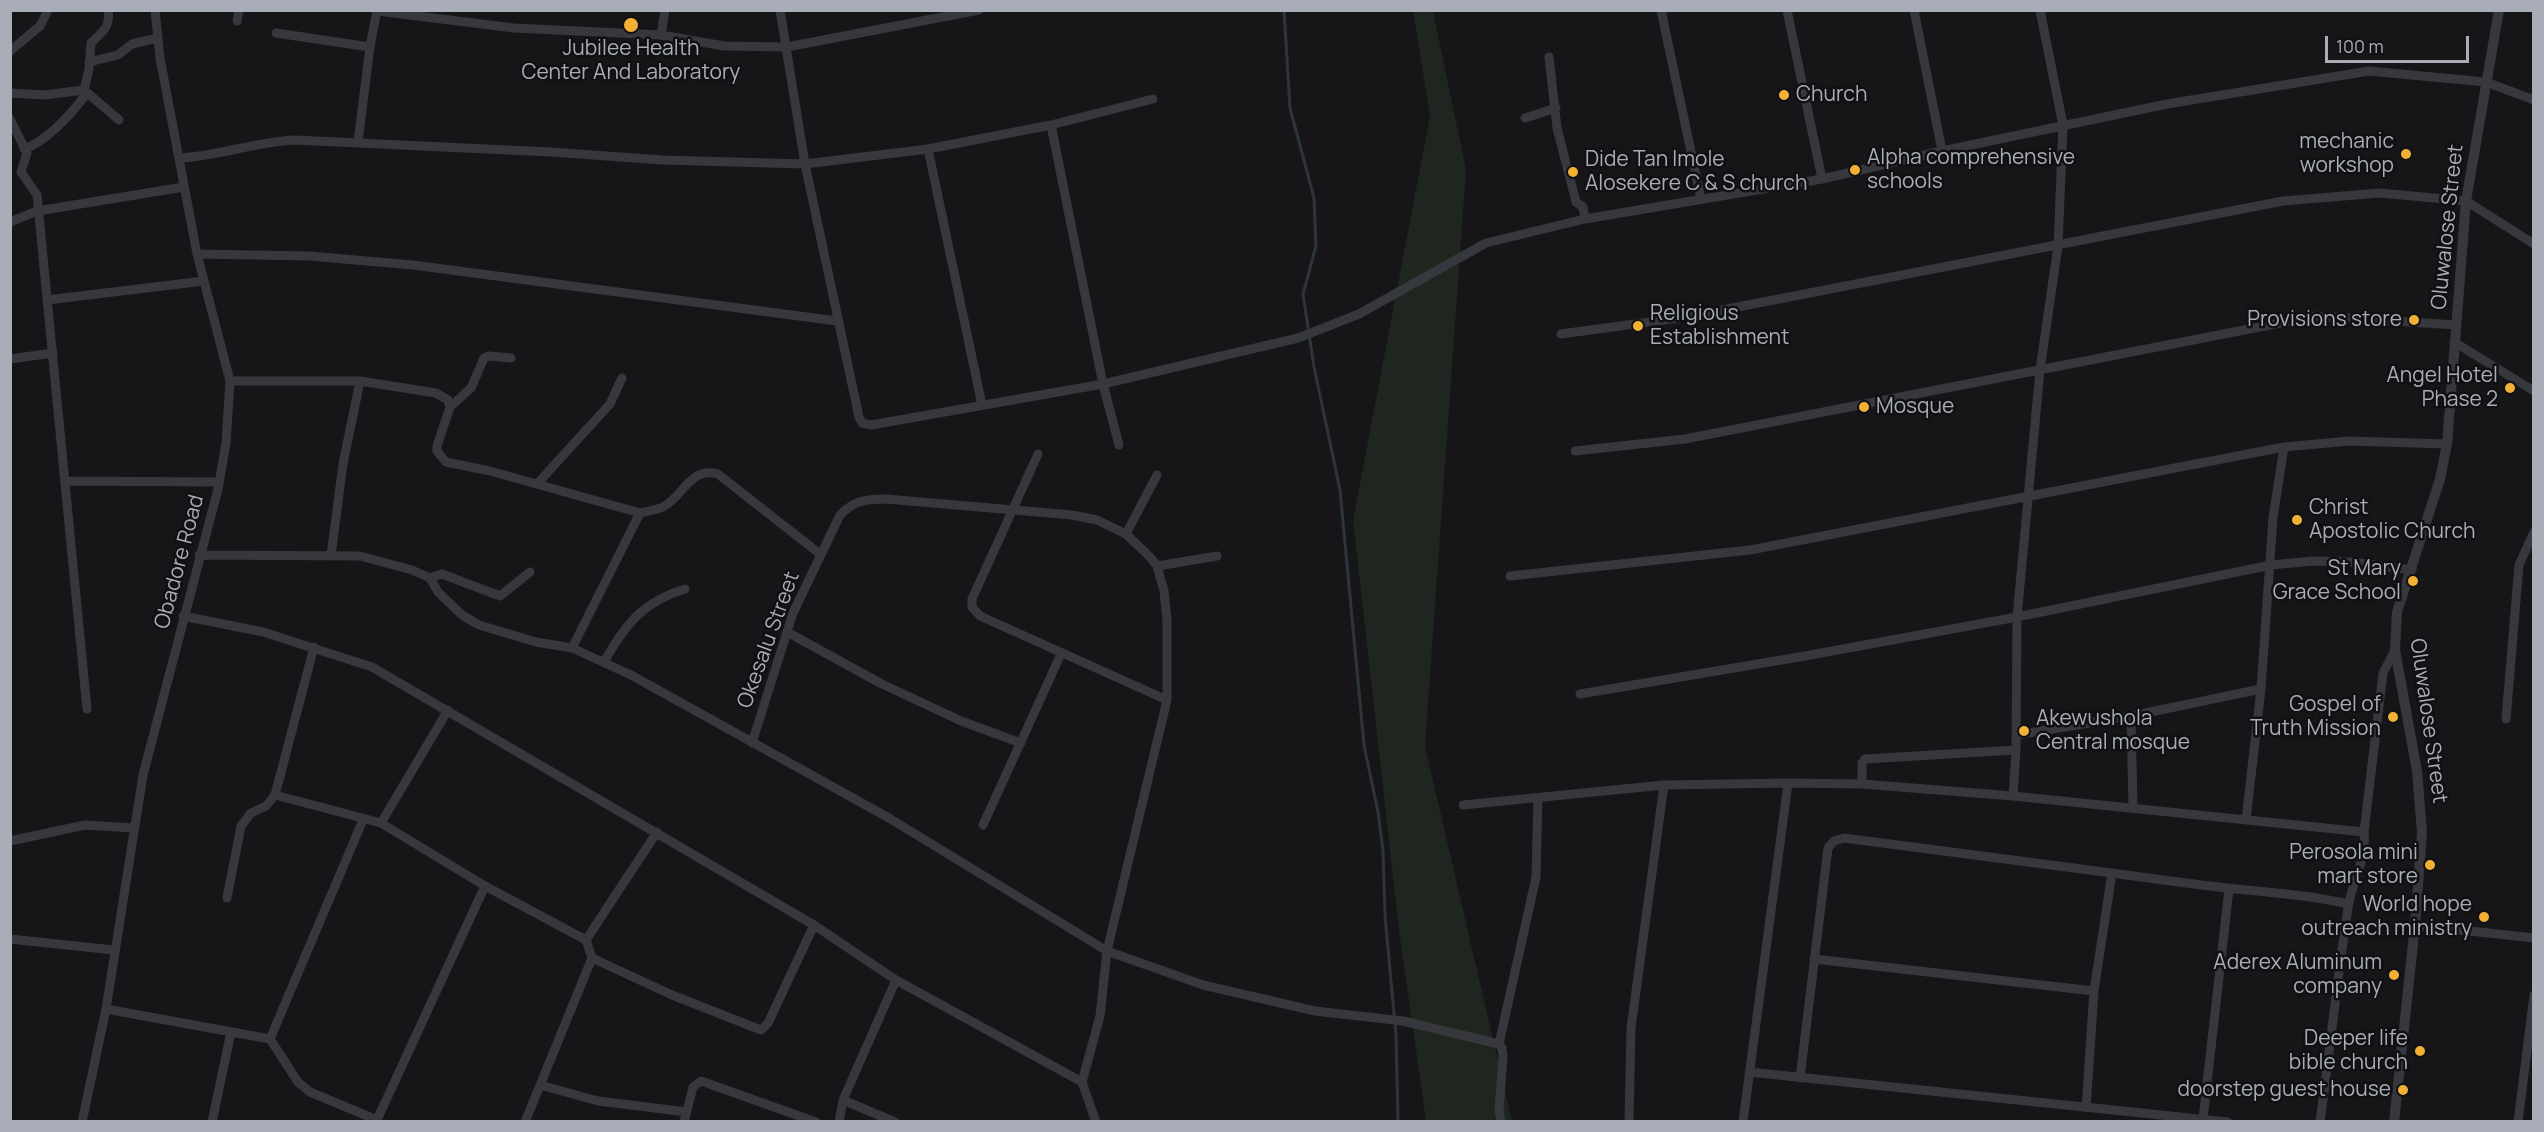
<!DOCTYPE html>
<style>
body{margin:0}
#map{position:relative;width:2544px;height:1132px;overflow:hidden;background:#161618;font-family:Manrope,sans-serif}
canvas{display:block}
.frame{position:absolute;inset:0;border:12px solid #a8adb8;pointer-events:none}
.scale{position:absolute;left:2325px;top:36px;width:144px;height:27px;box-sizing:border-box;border:3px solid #a8adb8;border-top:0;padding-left:8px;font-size:18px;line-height:21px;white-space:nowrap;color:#a8adb8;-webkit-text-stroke:4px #111113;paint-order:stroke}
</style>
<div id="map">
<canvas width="2544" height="1132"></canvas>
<div class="frame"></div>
<div class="scale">100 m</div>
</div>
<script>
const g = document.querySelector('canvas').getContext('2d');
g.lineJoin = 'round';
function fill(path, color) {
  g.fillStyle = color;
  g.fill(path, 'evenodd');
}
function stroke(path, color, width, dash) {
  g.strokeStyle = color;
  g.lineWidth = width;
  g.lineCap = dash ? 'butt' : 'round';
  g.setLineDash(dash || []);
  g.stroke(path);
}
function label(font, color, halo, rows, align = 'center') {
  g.font = font + ' Manrope,sans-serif';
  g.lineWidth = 5;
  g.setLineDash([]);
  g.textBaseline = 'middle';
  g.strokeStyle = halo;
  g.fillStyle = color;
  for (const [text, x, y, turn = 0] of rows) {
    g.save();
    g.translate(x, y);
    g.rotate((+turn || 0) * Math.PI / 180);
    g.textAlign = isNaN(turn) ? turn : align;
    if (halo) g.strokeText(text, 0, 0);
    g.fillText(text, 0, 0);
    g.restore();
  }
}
const green = new Path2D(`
 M1413 11H1433L1466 170 1425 746 1512 1121H1426L1399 930 1353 520 1430 116Z`);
const stream = new Path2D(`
 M1284 10 1290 108 1314 198 1316 246 1303 294 1314 367 1340 490 1364 745 1378 812 1383 850 1385 916 1396 1035 1398 1122`);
const minor = new Path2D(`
 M108 10C111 27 102 32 91 43L89 69 84 90 119 120
 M780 10 805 164 859 417 862 423 871 425 1103 384 1298 338 1359 314 1486 243 1585 219 1822 179 1942 151 2167 104 2369 71 2486 82 2534 100
 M1661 10 1701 199
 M1787 10 1822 179
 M1914 10 1942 151
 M377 11 514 28 661 35 724 46 787 47 979 10
 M237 21 239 10
 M276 33 370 47
 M661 35 665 10
 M10 51 40 26 48 10
 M1549 57 1557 128 1576 202 1583 207 1585 219
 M89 62 118 55 132 44 158 38
 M10 93 44 95 84 90
 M1525 118 1556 108
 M10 119 27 153 21 172 37 195 87 709
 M1051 125 1103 384 1119 445
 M358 142 370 47 377 10
 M24 149C49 140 72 113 87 93
 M928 149 982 405
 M180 158C219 156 255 142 294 140L551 152 662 160 805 164 928 149 1051 125 1153 99
 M10 222 37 211 184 187
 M197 254 309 256 413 265 837 321
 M47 300 204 281
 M1561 334 1686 317 2283 201 2380 193 2466 201 2534 244
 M2454 342 2534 391
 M10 359 53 353
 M230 381H360L436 393 448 400 450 407 437 446V451L446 462 490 471 640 513
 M450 407 471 388 484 358 489 356 511 358
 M1575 451 1685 439 2316 316 2456 325
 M1038 454 972 599V607L980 616 1167 700
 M65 481 219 482
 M537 484 610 404 622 378
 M1126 534 1157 475
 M199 555 360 556 412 570 430 578 438 592 462 615 479 625 536 642 572 648 631 675 889 818 1107 951 1203 985 1315 1011 1403 1021 1499 1044 1502 1048 1503 1056 1499 1111 1501 1122
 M331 555 343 464 360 381
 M1157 566 1217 556
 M1510 576 1750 550 2284 447 2349 441 2447 444
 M430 578 442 574 500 596 530 572
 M183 616 263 632 372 667 814 925 896 980 1082 1082
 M787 632 880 683 961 721 1021 743
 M572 648 640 513C647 511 657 510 663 507 684 496 690 466 718 474L820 554
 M604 662C625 625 642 602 685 589
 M1580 694 1805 656 2017 617 2271 565 2313 561 2352 562 2412 570
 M2131 716 2133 806
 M2506 719 2519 565 2534 532
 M2016 735 2131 716 2261 689
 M752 743 793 613 840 515C855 500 866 499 886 499L1072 515 1097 520 1126 534 1151 558 1157 566 1164 591 1167 620V700L1107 951 1100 1016 1082 1082 1096 1122
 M1862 784V763L1865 759 2016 750
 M275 795 381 823 485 886 586 940 592 958 525 1122
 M2013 796 2016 750 2017 617 2040 370 2058 246 2063 125 2040 10
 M1463 805 1664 785 1788 783
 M2246 820 2261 689 2273 518 2284 447
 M381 823 448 710
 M983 825 1061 654
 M10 841 85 825 133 828
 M227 898 241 826 251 813 266 806 275 795 314 647
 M2415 925 2534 938
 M10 939 114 950
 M586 940 657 832
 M592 958 672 995 761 1030 768 1023 814 925
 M1814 959 2094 991
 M106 1009 270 1039 298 1082 310 1092 377 1120
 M270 1039 363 820
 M1499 1044 1536 877 1538 798
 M1749 1072 2228 1122
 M1800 1078 1828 848 1834 841 1844 838C1958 852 2072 868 2186 883 2240 891 2295 892 2348 904
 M540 1085 598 1101 687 1112
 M843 1100 895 1122
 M2086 1108 2094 991 2112 873
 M2203 1119 2229 889
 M82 1122 106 1009 143 775 218 489 226 443 230 381 197 254 160 58 155 10
 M212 1122 231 1032
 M376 1122 485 886
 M684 1122 693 1087 701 1081 816 1122
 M839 1122 843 1100 896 980
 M1629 1122 1631 1028 1664 785
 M1743 1122 1788 783 1862 784 2013 796 2364 832
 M2320 1122C2330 1050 2337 979 2348 908 2352 881 2367 860 2364 832L2383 673 2395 650
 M2518 1122 2534 995`);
const tertiary = new Path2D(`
 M2394 1122 2415 925 2422 832 2417 771 2395 650 2397 612 2440 479 2447 444 2466 201 2499 10`);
const markers = [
 [631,25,8,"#f2b134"],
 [1784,95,6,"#f2b134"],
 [2406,154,6,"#f2b134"],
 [1855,170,6,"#f2b134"],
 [1573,172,6,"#f2b134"],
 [2414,320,6,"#f2b134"],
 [1638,326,6,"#f2b134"],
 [2510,388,6,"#f2b134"],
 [1864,407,6,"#f2b134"],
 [2297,520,6,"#f2b134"],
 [2413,581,6,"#f2b134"],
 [2393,717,6,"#f2b134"],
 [2024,731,6,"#f2b134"],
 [2430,865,6,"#f2b134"],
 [2484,917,6,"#f2b134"],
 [2394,975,6,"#f2b134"],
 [2420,1051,6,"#f2b134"],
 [2403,1090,6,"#f2b134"]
];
const poiNames = [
 ["Jubilee Health",631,49,"center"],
 ["Center And Laboratory",631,73,"center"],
 ["Church",1796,95,"left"],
 ["mechanic",2394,142],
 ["workshop",2394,166],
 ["Alpha comprehensive",1867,158,"left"],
 ["schools",1867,182,"left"],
 ["Dide Tan Imole",1585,160,"left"],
 ["Alosekere C & S church",1585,184,"left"],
 ["Religious",1650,314,"left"],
 ["Establishment",1650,338,"left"],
 ["Provisions store",2402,320],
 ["Angel Hotel",2498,376],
 ["Phase 2",2498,400],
 ["Mosque",1876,407,"left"],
 ["Christ",2309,508,"left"],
 ["Apostolic Church",2309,532,"left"],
 ["St Mary",2401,569],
 ["Grace School",2401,593],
 ["Gospel of",2381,705],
 ["Truth Mission",2381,729],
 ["Akewushola",2036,719,"left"],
 ["Central mosque",2036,743,"left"],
 ["Perosola mini",2418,853],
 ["mart store",2418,877],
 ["World hope",2472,905],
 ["outreach ministry",2472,929],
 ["Aderex Aluminum",2382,963],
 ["company",2382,987],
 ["Deeper life",2408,1039],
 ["bible church",2408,1063],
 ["doorstep guest house",2391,1090]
];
const streetNames = [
 ["Oluwalose Street",2448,227,-84],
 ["Obadore Road",180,562,-75],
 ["Okesalu Street",769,640,-70],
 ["Oluwalose Street",2428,721,82]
];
fill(green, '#1e261f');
stroke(stream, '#2c353c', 3);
stroke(minor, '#37383d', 9);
stroke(tertiary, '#37383d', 10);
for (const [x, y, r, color] of markers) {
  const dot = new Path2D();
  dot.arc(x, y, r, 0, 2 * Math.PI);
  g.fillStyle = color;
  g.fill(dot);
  stroke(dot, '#111113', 2);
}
label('21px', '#a8adb8', '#111113', poiNames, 'right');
label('21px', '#a8adb8', '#111113', streetNames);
</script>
